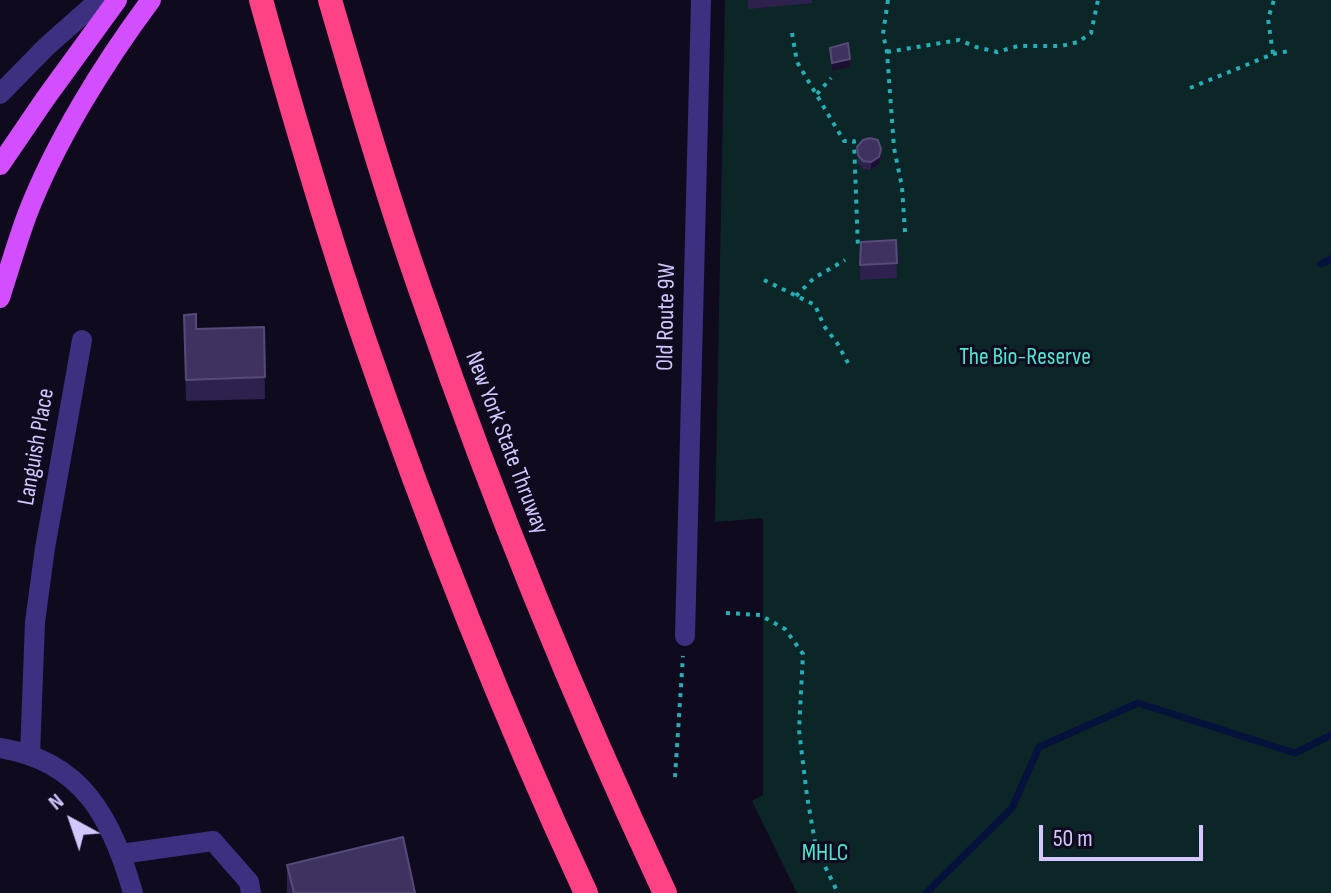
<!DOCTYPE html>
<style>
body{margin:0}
#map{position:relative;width:1331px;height:893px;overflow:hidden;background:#100a1e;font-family:"Sofia Sans Condensed",sans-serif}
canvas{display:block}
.north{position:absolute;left:32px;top:781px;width:80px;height:80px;-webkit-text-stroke:6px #100a1e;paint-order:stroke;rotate:320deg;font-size:22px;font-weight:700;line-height:32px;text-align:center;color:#d4c7ff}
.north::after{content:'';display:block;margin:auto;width:28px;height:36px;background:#d4c7ff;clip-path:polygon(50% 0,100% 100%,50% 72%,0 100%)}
.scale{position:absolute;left:1039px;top:825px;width:164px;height:36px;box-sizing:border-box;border:4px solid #d4c7ff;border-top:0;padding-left:10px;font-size:24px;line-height:28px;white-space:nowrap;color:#d4c7ff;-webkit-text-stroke:6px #100a1e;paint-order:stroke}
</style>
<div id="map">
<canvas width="1331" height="893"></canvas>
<div class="north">N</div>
<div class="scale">50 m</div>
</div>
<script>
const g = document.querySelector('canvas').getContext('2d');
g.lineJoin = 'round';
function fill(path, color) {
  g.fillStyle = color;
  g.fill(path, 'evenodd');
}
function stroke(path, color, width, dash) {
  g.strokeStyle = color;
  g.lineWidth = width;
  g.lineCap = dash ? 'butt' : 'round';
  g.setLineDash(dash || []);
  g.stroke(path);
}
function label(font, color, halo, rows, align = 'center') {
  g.font = font + ' "Sofia Sans Condensed",sans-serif';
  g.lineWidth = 6;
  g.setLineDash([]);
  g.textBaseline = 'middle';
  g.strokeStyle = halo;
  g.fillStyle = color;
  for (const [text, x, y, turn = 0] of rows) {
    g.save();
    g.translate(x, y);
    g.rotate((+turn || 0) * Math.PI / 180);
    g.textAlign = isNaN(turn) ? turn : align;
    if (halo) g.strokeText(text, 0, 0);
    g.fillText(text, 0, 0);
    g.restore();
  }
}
const green = new Path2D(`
 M725 0H1331V893H797L752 801 763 795V518L715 522Z`);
const stream = new Path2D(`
 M1321 264 1331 259
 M926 893 1012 808 1039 747 1138 703 1295 753 1331 735`);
const path = new Path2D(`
 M888 0 883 34 887 52 894 148 902 187 905 232
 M792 33 797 62 844 141H854L858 249
 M887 52 959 40 976 47 997 52 1018 46H1061L1078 42 1091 33 1098 0
 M1273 54 1289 51
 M1190 88 1273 54 1268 19 1274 0
 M817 94 831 78
 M764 280 815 305 824 326 837 343 848 363
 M796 296 814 278 845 260
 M726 613 760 615 785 629 803 654 799 730 807 796 816 848 838 893
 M675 777 683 656`);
const minor = new Path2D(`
 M0 94 46 47 99 0
 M685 636 701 0
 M0 748C83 761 112 819 133 893
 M30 755 35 622 45 548 82 340
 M121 854 213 841 249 882 251 893`);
const major = new Path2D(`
 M0 165 45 99 117 0
 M0 298C9 270 17 242 27 215 55 142 104 63 151 0`);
const highway = new Path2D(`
 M261 0C292 111 324 221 361 330 427 522 501 710 586 893
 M330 0C360 103 390 205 426 306 495 506 575 701 665 893`);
const wall = new Path2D(`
 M748 0H812V3L748 9Z
 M857 147 881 157 879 164 871 170 863 169 858 163Z
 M896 240 897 278 860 280 861 242Z
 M184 315 196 329 264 327 265 399 186 401Z
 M287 865 415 893H287Z`);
const shadedWall = new Path2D(`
 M850 59V67L832 71V63Z
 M881 149V157L879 164 871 170V162Z`);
const building = new Path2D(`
 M848 43 850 59 832 63 830 48Z
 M870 138 878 140 881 149 879 157 871 162 863 161 858 155 857 147 863 140Z
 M896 240 897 263 860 265 861 242Z
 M196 314V329L264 327 265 377 186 380 184 315Z
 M403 837 415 893H294L287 865Z`);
const streetNames = [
 ["Old Route 9W",667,317,-89],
 ["New York State Thruway",506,443,69],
 ["Languish Place",37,447,-80]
];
const parkNames = [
 ["The Bio-Reserve",1025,358],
 ["MHLC",825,854]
];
fill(green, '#0c2628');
stroke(stream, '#05123c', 7);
stroke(path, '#22afb7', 4, [4, 6]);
stroke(minor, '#3d3081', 20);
stroke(major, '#d24eff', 20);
stroke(highway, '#ff4286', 24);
fill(wall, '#2e214d');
fill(shadedWall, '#1b1032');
fill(building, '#403260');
stroke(building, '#574a79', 2);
label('24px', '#d4c7ff', '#100a1e', streetNames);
label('24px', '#49e9d4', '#100a1e', parkNames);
</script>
